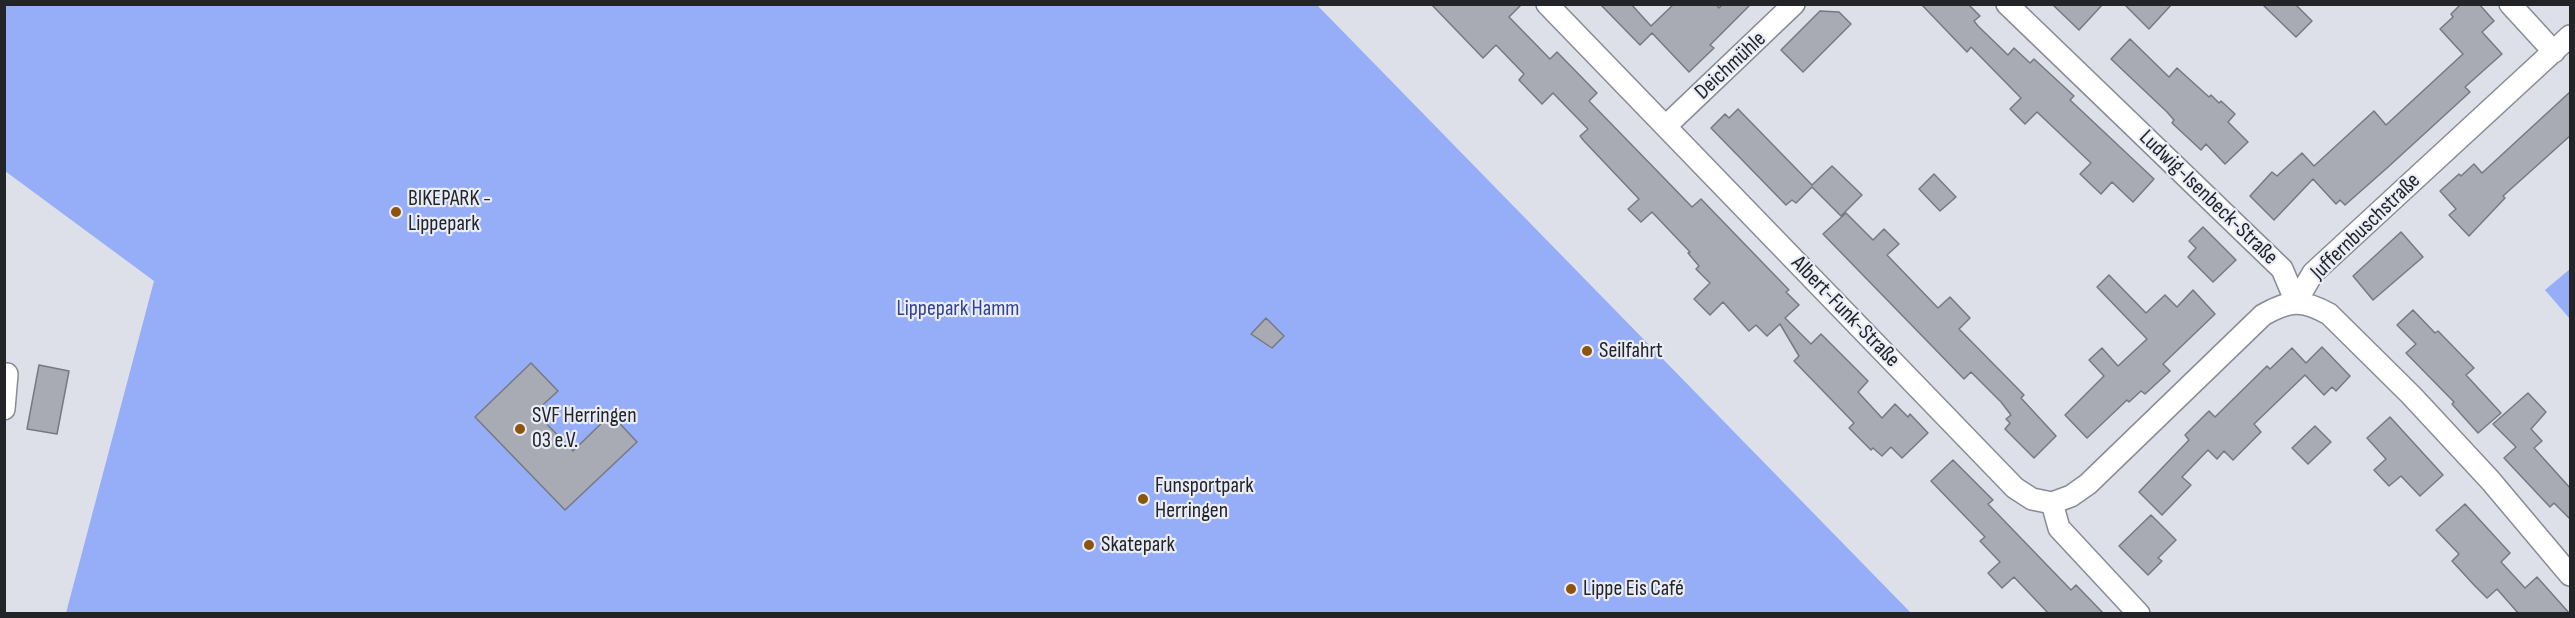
<!DOCTYPE html>
<meta charset="utf-8">
<style>
body{margin:0}
#map{position:relative;width:2575px;height:618px;overflow:hidden;background:#dde0e9;font-family:"Sofia Sans Condensed",sans-serif}
canvas{display:block}
.frame{position:absolute;inset:0;border:6px solid #232428;pointer-events:none}
</style>
<div id="map">
<canvas width="2575" height="618"></canvas>
<div class="frame"></div>
</div>
<script>
const g = document.querySelector('canvas').getContext('2d');
g.lineJoin = 'round';
function fill(path, color) {
  g.fillStyle = color;
  g.fill(path, 'evenodd');
}
function stroke(path, color, width, dash) {
  g.strokeStyle = color;
  g.lineWidth = width;
  g.lineCap = dash ? 'butt' : 'round';
  g.setLineDash(dash || []);
  g.stroke(path);
}
function label(font, color, halo, rows, align = 'center') {
  g.font = font + ' "Sofia Sans Condensed",sans-serif';
  g.lineWidth = 4.5;
  g.setLineDash([]);
  g.textBaseline = 'middle';
  g.strokeStyle = halo;
  g.fillStyle = color;
  for (const [text, x, y, turn = 0] of rows) {
    g.save();
    g.translate(x, y);
    g.rotate((+turn || 0) * Math.PI / 180);
    g.textAlign = isNaN(turn) ? turn : align;
    if (halo) g.strokeText(text, 0, 0);
    g.fillText(text, 0, 0);
    g.restore();
  }
}
const green = new Path2D(`
 M5 5H1317L1911 613H66L154 281 5 171Z
 M2570 269V319L2545 290Z`);
const building = new Path2D(`
 M1431 4H1522L1509 17 1550 59 1557 52 1597 93 1589 101 1662 176 1692 207 1701 199 1789 290 1786 292 1799 305 1785 318 1811 344 1821 334 1868 381 1858 392 1882 418 1895 404 1908 417 1910 414 1928 433 1902 458 1891 447 1882 456 1873 448 1871 450 1849 428 1854 423 1794 361 1799 356 1780 324 1767 336 1756 325 1749 331 1723 302 1710 315 1694 299 1710 283 1696 269 1699 266 1688 253 1690 252 1652 212 1641 222 1628 209 1639 199 1584 141 1580 136 1588 129 1553 93 1542 104 1519 80 1524 74 1496 45 1483 58Z
 M1600 4H1631L1651 26 1674 4H1716L1719 8 1723 4H1751L1710 45 1714 48 1689 72 1652 33 1640 45Z
 M1921 4H1968L1980 16 1974 21 1978 26 2008 55 2014 48 2030 63 2034 59 2074 96 2070 100 2154 179 2133 202 2112 182 2101 194 2080 174 2091 163 2037 112 2025 124 2010 109 2021 98 1971 47 1967 52Z
 M2052 4H2103L2079 30Z
 M2124 4H2172L2149 29Z
 M2262 4H2295L2312 21 2296 37Z
 M2461 4H2479L2494 21 2482 32 2502 54 2465 87 2470 92 2387 168 2345 205 2340 200 2336 204 2313 179 2274 220 2250 196 2272 172 2277 176 2302 153 2314 166 2374 111 2386 125 2463 54 2440 29 2453 17 2451 14Z
 M1820 11 1839 12 1851 24 1803 72 1781 50Z
 M2130 39 2169 77 2177 68 2209 97 2211 95 2219 103 2221 101 2235 114 2228 122 2248 142 2225 164 2206 144 2201 150 2172 123 2174 120 2167 112 2111 59Z
 M2571 91V135L2503 196 2505 198 2469 236 2449 215 2456 209 2440 191 2459 174 2461 176 2474 164 2482 173Z
 M1738 109 1812 185 1832 166 1862 195 1841 216 1812 187 1796 203 1792 200 1786 205 1711 128 1725 114 1729 118Z
 M1934 174 1956 197 1940 211 1919 189Z
 M1846 213 1873 240 1884 229 1899 244 1887 255 1938 308 1950 297 1970 318 1959 329 2024 395 2021 398 2056 436 2034 458 2005 429 2010 423 2006 419 2011 415 2001 402 1971 372 1964 379 1823 234Z
 M2203 227 2236 260 2213 282 2188 257 2196 248 2189 241Z
 M2401 232 2423 257 2373 300 2353 276Z
 M2109 275 2146 313 2165 295 2177 307 2193 290 2215 314 2163 364 2170 371 2145 394 2141 391 2129 402 2127 400 2087 438 2065 415 2104 376 2089 360 2102 348 2118 366 2147 339 2097 287Z
 M2413 310 2435 333 2438 331 2474 368 2466 375 2501 413 2478 433 2452 404 2454 402 2406 353 2416 344 2397 325Z
 M1266 318 1284 336 1272 348 1251 334Z
 M2322 347 2350 376 2336 391 2332 387 2324 395 2305 375 2254 424 2261 432 2233 460 2224 451 2217 459 2208 450 2182 477 2191 485 2162 515 2139 492 2189 440 2185 435 2209 411 2215 417 2267 366 2270 369 2292 348 2306 363Z
 M531 363 558 391 535 412 573 451 611 414 637 442 565 510 475 417Z
 M39 365 69 371 57 434 27 429Z
 M2528 393 2546 412 2531 429 2542 441 2534 448 2571 489V520L2554 503 2550 507 2504 458 2516 447 2493 424Z
 M2390 417 2443 475 2420 496 2401 476 2389 486 2374 470 2386 459 2367 438Z
 M2315 426 2331 442 2308 464 2292 448Z
 M1953 460 1993 500 1988 504 2071 590 2076 585 2104 614H2049L2014 577 2002 588 1988 573 2000 562 1980 541 1985 537 1931 481Z
 M2465 504 2510 553 2501 562 2525 588 2537 577 2570 614H2519L2497 589 2487 598 2474 585 2452 561 2459 554 2436 530Z
 M2151 515 2176 540 2158 558 2162 561 2148 575 2119 546Z`);
const street = new Path2D(`
 M1547 4 2015 488 2032 499 2052 503
 M2007 4 2282 269 2296 302
 M2510 4 2554 52
 M1666 126 1794 4
 M2296 302 2313 273 2570 36
 M4 409 7 374
 M2052 503 2071 496 2088 484 2263 315C2289 300 2302 299 2329 314L2411 395 2490 480 2570 575
 M2052 503 2059 528 2139 614`);
const markers = [
 [396,212,6,"#8d550c"],
 [1587,351,6,"#8d550c"],
 [520,429,6,"#8d550c"],
 [1143,499,6,"#8d550c"],
 [1089,545,6,"#8d550c"],
 [1571,589,6,"#8d550c"]
];
const streetNames = [
 ["Deichmühle",1731,66,-43],
 ["Ludwig-Isenbeck-Straße",2208,198,44],
 ["Juffernbuschstraße",2366,227,-44],
 ["Albert-Funk-Straße",1845,312,46]
];
const poiNames = [
 ["BIKEPARK -",408,199],
 ["Lippepark",408,224],
 ["Seilfahrt",1599,351],
 ["SVF Herringen",532,416],
 ["03 e.V.",532,441],
 ["Funsportpark",1155,486],
 ["Herringen",1155,511],
 ["Skatepark",1101,545],
 ["Lippe Eis Café",1583,589]
];
const parkNames = [
 ["Lippepark Hamm",958,309]
];
fill(green, '#96adf7');
fill(building, '#a8abb4');
stroke(building, '#767981', 1.5);
stroke(street, '#898c95', 24);
stroke(street, '#fff', 21);
for (const [x, y, r, color] of markers) {
  const dot = new Path2D();
  dot.arc(x, y, r, 0, 2 * Math.PI);
  g.fillStyle = color;
  g.fill(dot);
  stroke(dot, '#eaedf7', 2);
}
label('22px', '#232428', '#eaedf7', streetNames);
label('22px', '#232428', '#eaedf7', poiNames, 'left');
label('22px', '#314297', '#eaedf7', parkNames);
</script>
